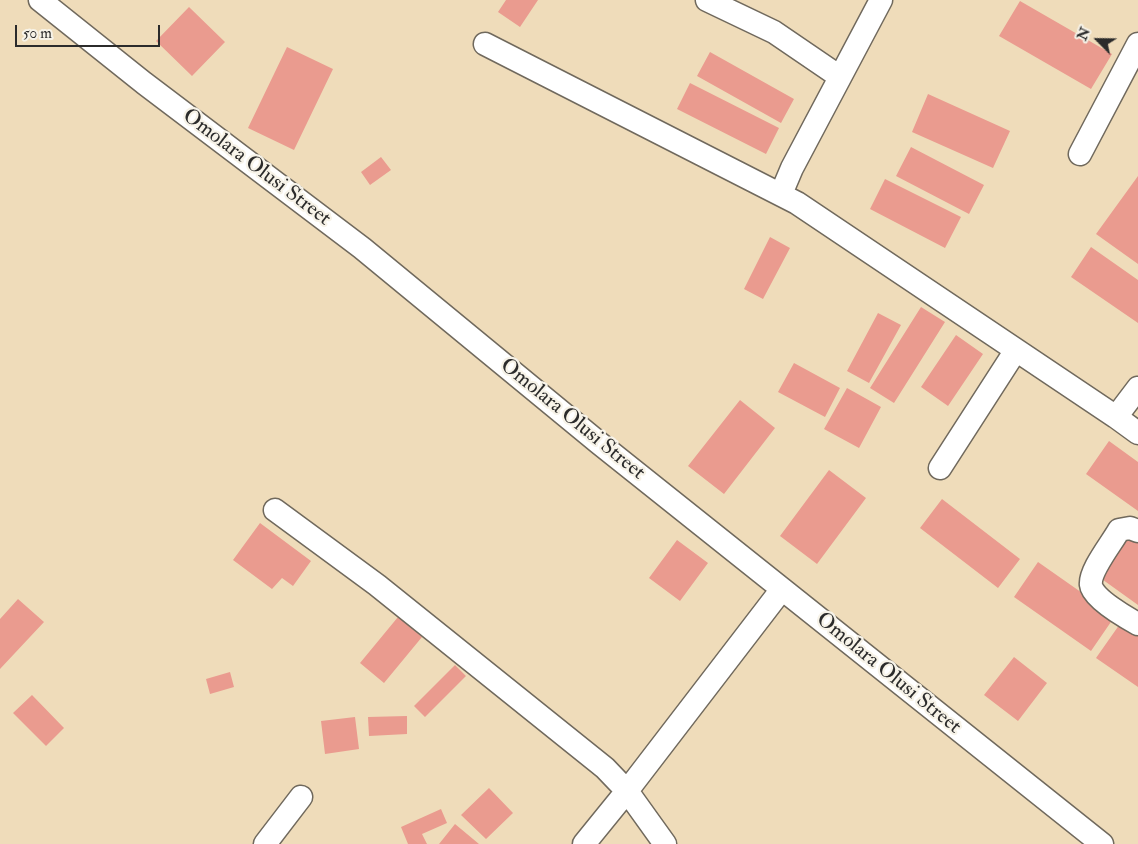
<!DOCTYPE html>
<style>
body{margin:0}
#map{position:relative;width:1138px;height:844px;overflow:hidden;background:#efdcba;font-family:"IM FELL Double Pica",serif}
canvas{display:block}
.north{position:absolute;left:1073px;top:15px;width:50px;height:50px;-webkit-text-stroke:4px #f7f3e8;paint-order:stroke;rotate:293deg;font-size:14px;font-weight:700;line-height:20px;text-align:center;color:#2b2b2b}
.north::after{content:'';display:block;margin:auto;width:18px;height:22px;background:#2b2b2b;clip-path:polygon(50% 0,100% 100%,50% 72%,0 100%)}
.scale{position:absolute;left:15px;top:25px;width:145px;height:22px;box-sizing:border-box;border:2px solid #2b2b2b;border-top:0;padding-left:6px;font-size:15px;line-height:18px;white-space:nowrap;color:#2b2b2b;-webkit-text-stroke:4px #f7f3e8;paint-order:stroke}
</style>
<div id="map">
<canvas width="1138" height="844"></canvas>
<div class="north">N</div>
<div class="scale">50 m</div>
</div>
<script>
const g = document.querySelector('canvas').getContext('2d');
g.lineJoin = 'round';
function fill(path, color) {
  g.fillStyle = color;
  g.fill(path, 'evenodd');
}
function stroke(path, color, width, dash) {
  g.strokeStyle = color;
  g.lineWidth = width;
  g.lineCap = dash ? 'butt' : 'round';
  g.setLineDash(dash || []);
  g.stroke(path);
}
function label(font, color, halo, rows, align = 'center') {
  g.font = font + ' "IM FELL Double Pica",serif';
  g.lineWidth = 4.5;
  g.setLineDash([]);
  g.textBaseline = 'middle';
  g.strokeStyle = halo;
  g.fillStyle = color;
  for (const [text, x, y, turn = 0] of rows) {
    g.save();
    g.translate(x, y);
    g.rotate((+turn || 0) * Math.PI / 180);
    g.textAlign = isNaN(turn) ? turn : align;
    if (halo) g.strokeText(text, 0, 0);
    g.fillText(text, 0, 0);
    g.restore();
  }
}
const building = new Path2D(`
 M506 0H538L520 27 498 12Z
 M1020 1 1112 54 1091 89 999 36Z
 M189 7 225 42 192 76 156 41Z
 M287 47 333 69 294 150 248 128Z
 M710 52 794 99 781 123 697 76Z
 M690 83 779 128 766 154 677 109Z
 M928 94 1010 131 993 168 912 132Z
 M911 147 984 185 969 214 896 176Z
 M381 157 391 170 370 185 361 172Z
 M1138 176V264L1096 234Z
 M885 179 961 217 945 248 870 209Z
 M770 237 790 248 763 299 744 289Z
 M1091 247 1138 280V323L1071 277Z
 M921 307 945 322 894 403 870 388Z
 M878 313 901 325 869 383 847 371Z
 M956 335 983 354 948 406 921 387Z
 M794 363 840 388 825 417 778 392Z
 M847 388 881 407 859 448 824 429Z
 M740 400 775 428 724 494 688 466Z
 M1109 441 1138 462V511L1086 474Z
 M829 470 866 498 817 564 780 536Z
 M942 499 1020 559 998 588 920 528Z
 M260 523 311 561 293 586 282 578 272 589 233 560Z
 M1128 535 1138 542V605L1099 577Z
 M677 540 708 563 680 601 649 578Z
 M1038 562 1115 616 1091 651 1014 597Z
 M18 599 44 622 0 669V619Z
 M398 617 422 637 384 683 360 663Z
 M1122 621 1138 632V687L1096 658Z
 M1014 657 1047 683 1018 721 984 695Z
 M455 665 466 676 425 717 414 706Z
 M230 672 234 687 210 694 206 679Z
 M32 695 64 728 46 746 13 713Z
 M407 716V734L369 736 368 717Z
 M355 717 359 749 325 754 321 721Z
 M489 788 513 813 486 839 461 815Z
 M441 809 447 823 422 834 427 844H408L401 827Z
 M455 824 479 844H439Z`);
const minor = new Path2D(`
 M40 0 144 83 362 248 599 443 1102 844
 M707 0 774 32 840 77
 M485 44 797 203 1116 417 1138 433
 M1080 154 1138 44
 M781 194 792 168 881 0
 M1116 417 1138 388
 M940 468 1016 350
 M275 510 377 585 605 768 627 791 665 844
 M1138 531 1130 528 1119 530C1112 543 1089 571 1091 585 1092 598 1127 618 1138 624
 M265 844 301 797
 M584 844 627 791 782 589`);
const streetNames = [
 ["Omolara Olusi Street",256,168,37],
 ["Omolara Olusi Street",572,420,39],
 ["Omolara Olusi Street",888,674,39]
];
fill(building, '#ea9b8f');
stroke(minor, '#70695d', 25);
stroke(minor, '#fff', 22);
label('21px', '#2b2b2b', '#f7f3e8', streetNames);
</script>
